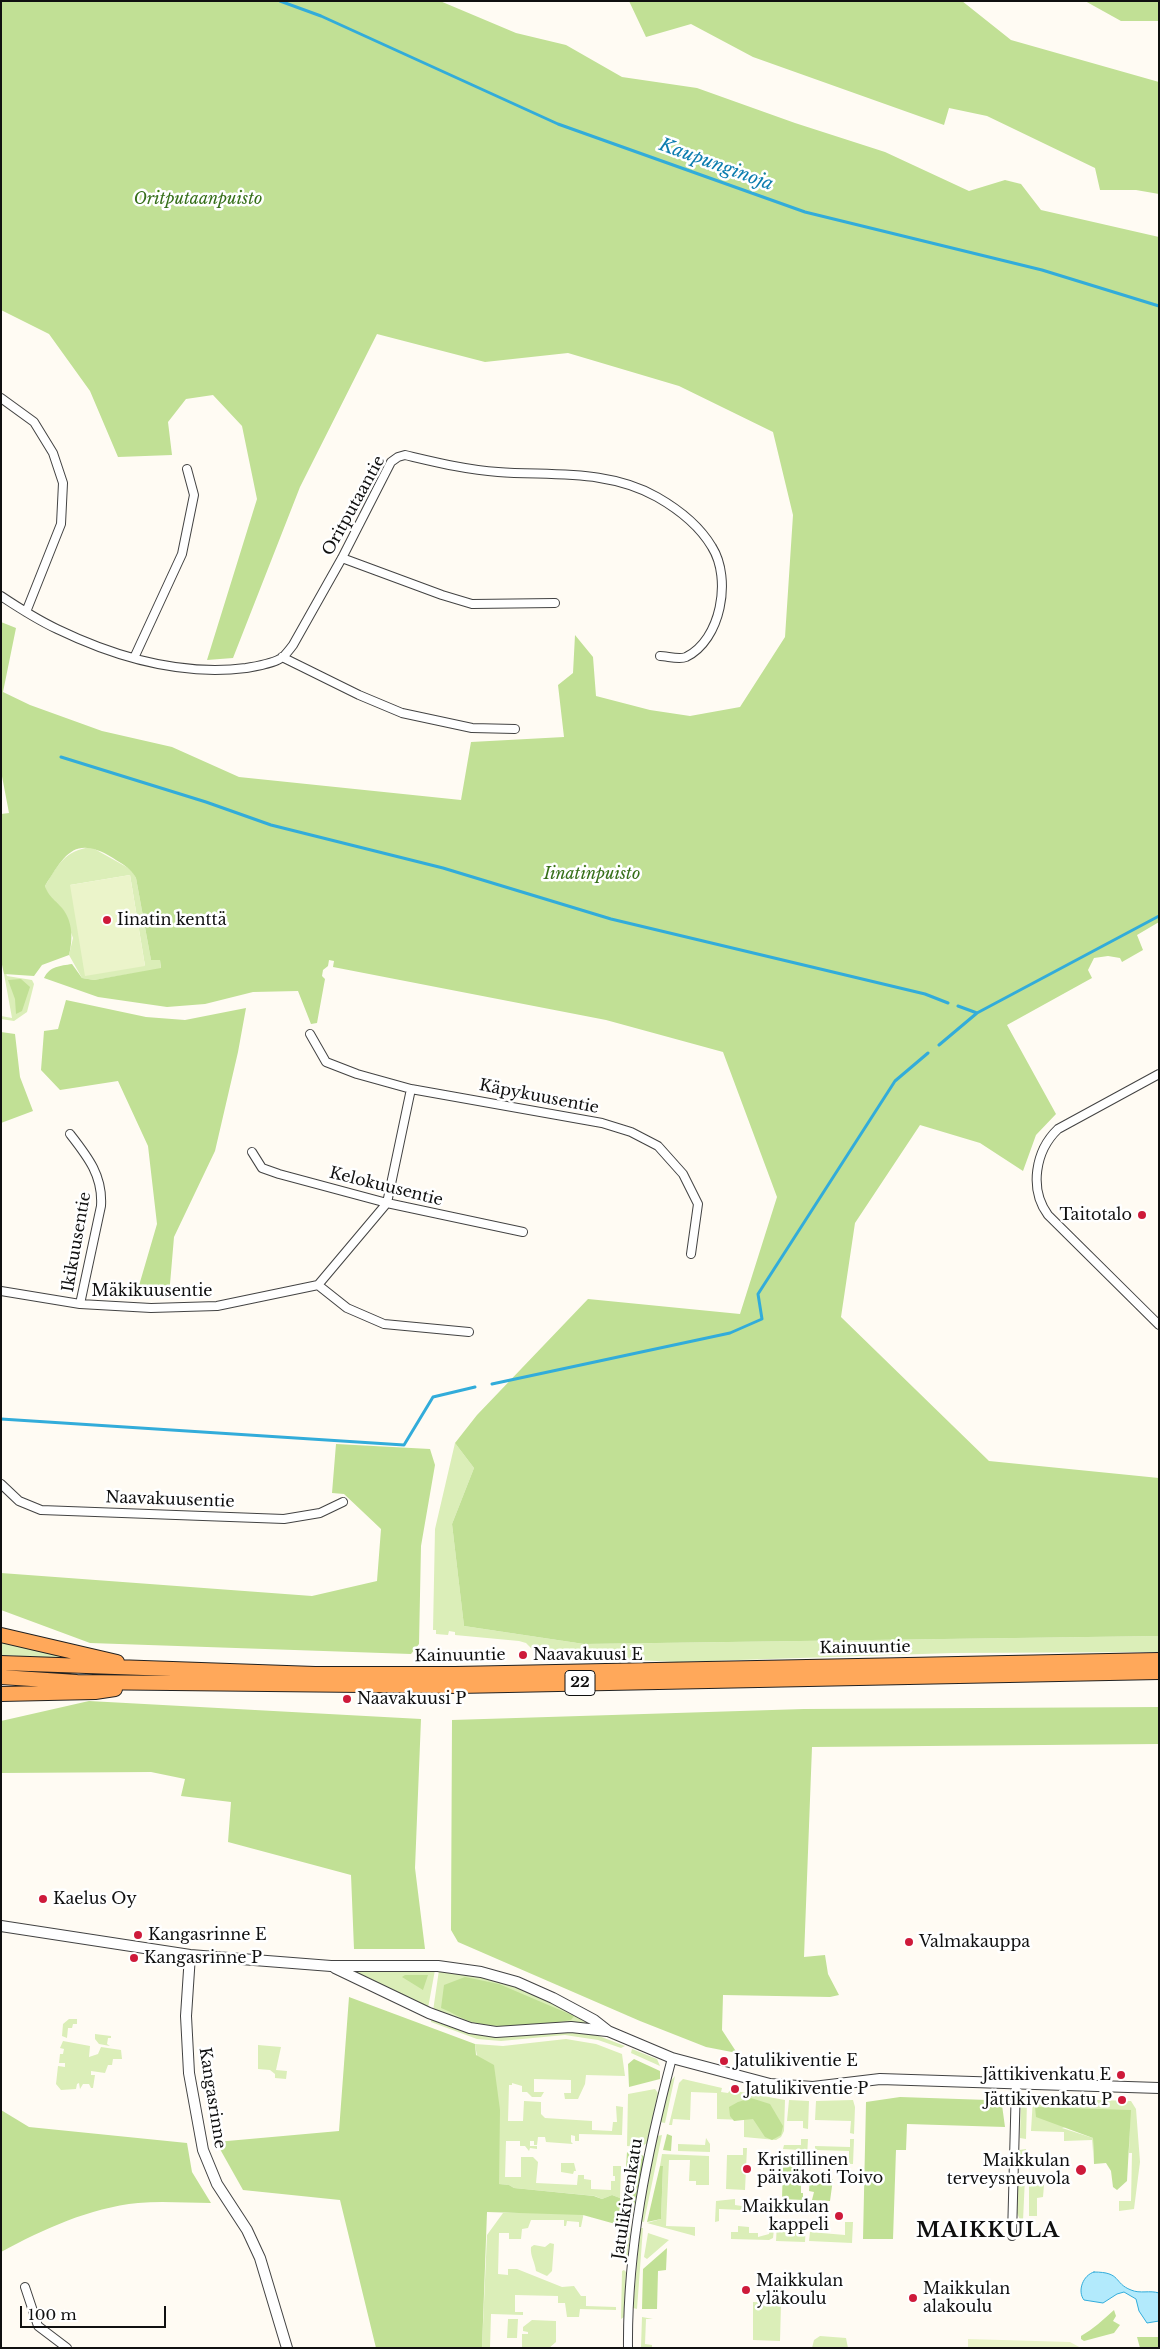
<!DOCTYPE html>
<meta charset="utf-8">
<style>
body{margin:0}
#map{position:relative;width:1160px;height:2349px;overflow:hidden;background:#fffbf3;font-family:"Libre Baskerville",serif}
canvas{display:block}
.frame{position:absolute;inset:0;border:2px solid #101010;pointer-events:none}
.scale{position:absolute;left:20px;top:2306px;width:146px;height:22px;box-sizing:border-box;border:2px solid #101010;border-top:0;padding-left:6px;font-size:15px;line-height:18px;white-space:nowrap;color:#101010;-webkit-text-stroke:4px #fff;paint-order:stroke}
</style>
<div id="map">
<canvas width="1160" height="2349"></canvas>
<div class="frame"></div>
<div class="scale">100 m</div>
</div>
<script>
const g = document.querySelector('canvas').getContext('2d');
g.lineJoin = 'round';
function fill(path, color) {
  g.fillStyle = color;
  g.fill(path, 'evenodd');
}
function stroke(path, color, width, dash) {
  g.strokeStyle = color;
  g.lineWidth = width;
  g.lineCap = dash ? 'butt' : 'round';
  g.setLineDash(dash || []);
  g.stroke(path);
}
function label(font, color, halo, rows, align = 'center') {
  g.font = font + ' "Libre Baskerville",serif';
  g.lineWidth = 5;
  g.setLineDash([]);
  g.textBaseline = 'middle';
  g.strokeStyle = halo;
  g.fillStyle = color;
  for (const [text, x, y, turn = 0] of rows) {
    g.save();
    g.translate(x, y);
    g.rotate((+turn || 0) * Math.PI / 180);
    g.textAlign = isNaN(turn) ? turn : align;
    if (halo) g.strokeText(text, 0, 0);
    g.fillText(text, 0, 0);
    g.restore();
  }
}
const green = new Path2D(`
 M91 847 132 870 136 878 151 960H160L161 969 94 980 82 978 69 955 73 938 63 910 47 894 45 886C58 865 64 851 91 847ZM130 875 145 966 70 885Z
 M6 973 7 976 32 980 34 984 27 1012 14 1021 1 1019V1016L12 1018 4 974Z
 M455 1443 474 1468 452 1524 464 1626 584 1644 1159 1636V1652L953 1653 677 1662 555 1656 552 1653H536L526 1643 519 1641 455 1635V1632L449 1631 448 1635 436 1634V1630H433L435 1529Z
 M1 1640 79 1659 1 1655Z
 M345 1968 435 1970 428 2008Z
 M439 1970C504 1978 538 1993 594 2026L483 2027 433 2011Z
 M432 2016 451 2024 591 2033 625 2046 621 2048 598 2040 565 2035 501 2041 477 2039 431 2022Z
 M69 2019H77V2024H73L72 2028H68L67 2038 62 2036 63 2024Z
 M95 2034 111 2036V2038H108L107 2044 110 2046 99 2044 95 2039Z
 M566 2039 596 2044 622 2054 625 2076 586 2075 585 2084 578 2099H565L564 2093H571V2080L534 2079V2092H544L541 2097H532L527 2092H522V2086L512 2083V2085H509L508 2121H523L524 2101 541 2102V2114L545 2118 592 2121V2130L612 2131 613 2122H617L616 2106 623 2107 622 2135 579 2134V2141H575V2136L571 2135V2142L573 2144 546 2142 545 2137H538L537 2145H534V2141H530V2146H537V2149L530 2148 529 2151 525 2146H520V2141H506L505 2177H521V2157H533L538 2162 536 2183 577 2185 578 2175H584V2179L591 2180V2189L611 2190V2181H615V2176H613V2166H621L620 2198 612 2195 602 2199 595 2196 514 2188 509 2185 498 2184 475 2044 503 2046Z
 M63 2041 90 2046 89 2057 98 2054 101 2047 121 2050 122 2059H113L112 2065H108L105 2073 91 2071V2075H95L93 2088H91L89 2084H83L80 2089 79 2083 77 2084 76 2089 61 2090 56 2084 58 2066 65 2067V2063H59L60 2054H63L64 2049 60 2048Z
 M258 2045 281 2047 276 2070 287 2071 286 2079 275 2078V2074L270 2070 258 2069Z
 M632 2049 657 2059 660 2066 631 2053Z
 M675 2076 665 2123 660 2122 669 2083Z
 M683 2079 722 2088 721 2092 728 2093 730 2090 785 2100 784 2131 781 2137 776 2140 744 2137V2120L717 2119V2093L691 2092 690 2120 673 2119 672 2125H669L679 2083Z
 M655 2089 658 2093 647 2143 641 2147 627 2146 628 2094Z
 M1021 2098 1027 2101 1026 2139 1020 2138Z
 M1033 2098 1131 2101 1136 2109 1140 2162 1134 2209 1119 2211V2201H1131L1132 2153H1129L1130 2110 1062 2128 1093 2138 1092 2152V2140L1064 2141V2132L1031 2131Z
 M789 2100 809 2101 808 2129 803 2128V2121H787Z
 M853 2100 855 2107 854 2134 850 2133 851 2121 815 2120 816 2101Z
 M662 2135 644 2222 640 2221 657 2136Z
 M706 2138 710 2144V2152L678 2151V2144L705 2145Z
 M801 2139H808L807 2157H800V2150L783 2149 784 2145H801Z
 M850 2139H854L853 2164H849V2151L815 2150V2146L850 2147Z
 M743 2148H747L745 2190 726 2189 727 2155H743Z
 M1026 2149 1025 2169 1019 2166V2150Z
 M662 2154 709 2156V2185H696V2181H689L690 2160H669L666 2226 695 2227V2236L647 2223 661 2219 663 2166H660Z
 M561 2163H574L576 2171H574L573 2174 561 2172Z
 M1025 2177 1023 2221 1021 2222 1017 2213 1018 2180Z
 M1029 2185H1044L1043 2197 1037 2198V2216H1029Z
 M735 2199V2205L742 2206 741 2210 719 2209V2221L715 2222 716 2201Z
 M522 2202 584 2212 581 2227H579V2222L567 2221 566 2226H564V2220H531L528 2228 522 2229 521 2239H509V2233H499L498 2274 508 2275V2269H517L562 2287 574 2286 581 2296H586V2306L616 2307V2310L580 2309 579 2317H567L565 2303H558V2296L515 2295V2312H523V2315L491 2314 490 2348H482L487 2235 503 2213H521Z
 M625 2221 631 2223 628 2256 624 2259Z
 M845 2222H853L852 2243 809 2241 810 2232 845 2235Z
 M777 2223 806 2224 805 2242 776 2241Z
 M738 2226 749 2227V2233H758V2237L769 2234 770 2229H774L773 2238 769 2240 731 2239V2232H738Z
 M640 2228H643L637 2309 633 2308Z
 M648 2233 669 2240 647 2259 644 2257Z
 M550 2243 554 2244 552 2271 547 2276 536 2271C535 2262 530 2256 531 2247L534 2245 545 2247Z
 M624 2270 626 2272 624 2317 621 2319 622 2271Z
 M753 2302 781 2303 780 2341 753 2340Z
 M642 2317 653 2319H646L645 2344 652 2345V2348L641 2347Z
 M508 2319H518L517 2338H507Z
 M532 2320 556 2321V2342L549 2348H522V2334H528V2332L523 2331V2327Z
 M820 2336 846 2338 848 2348H812L814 2340Z`);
const forest = new Path2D(`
 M1 1H440L516 33 566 45 622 77 697 88 795 123 885 152 969 191 1005 180 1021 184 1041 210 1159 237V922L1137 935 1143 950 1122 962 1120 958 1108 956 1094 958 1088 970 1092 978 1007 1025 1056 1114 1036 1135 1023 1171 980 1143 920 1125 855 1223 841 1317 989 1461 1159 1478V1636L584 1644 464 1626 452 1524 474 1468 455 1443 477 1415 588 1299 740 1314 777 1197 723 1052 606 1020 333 967 334 961 329 960 328 966 323 970 322 976 325 979 317 1023 311 1024 298 991 253 992 205 1004 167 1007 98 997 44 978C50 966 60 966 72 964L82 978 94 980 161 968 160 960H151L136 878C131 868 122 864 113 858 75 835 65 854 45 886 48 896 55 900 62 908 73 921 73 940 69 955L42 965 34 976 4 974 1 960V814L9 813 1 771V622L16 628 3 692 30 705 102 731 172 747 239 777 461 800 471 742 564 737 558 685 573 673 575 635 593 657 596 696 650 710 690 716 740 707 785 637 793 515 773 432 679 386 568 353 485 362 377 334 300 487 233 658 207 660 257 499 242 426 213 395 186 399 168 422 172 455 118 457 90 391 49 334 1 310Z
 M629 1H962L1011 40 1159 82V194L1136 190H1100L1095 168 987 116 949 108 944 125 753 57 691 24 646 37Z
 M1085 1H1159V21H1121Z
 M21 979 30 987 22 1011 16 1014 15 999 8 980Z
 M66 1000 146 1017 185 1020 246 1008 238 1052 215 1151 174 1237 169 1296 138 1289 157 1224 148 1146 118 1081 60 1090 41 1070 44 1031 58 1029Z
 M1 1032 15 1034 20 1077 33 1111 1 1123Z
 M336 1444 430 1449 435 1465 421 1546 419 1644 411 1654 90 1643 1 1610V1573L312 1596 377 1581 381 1529 344 1494 332 1493Z
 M89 1701 421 1719 415 1868 425 1949H354L351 1875 228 1842 231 1802 181 1796 185 1779 151 1772 1 1773V1721Z
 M1159 1707V1744L812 1747 804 1957 825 1955 828 1974 839 1995 830 1997 723 1995 722 2030 737 2053 706 2047 640 2021 458 1942 451 1930 452 1720 804 1709Z
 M405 1975H428L423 1990 402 1977Z
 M465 1977 499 1984 574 2016 571 2020C541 2025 504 2030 473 2022 463 2020 452 2012 441 2008L444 1985Z
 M349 1997 475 2044 476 2055 494 2065 500 2110 499 2184 509 2185 514 2188 594 2196 602 2199 612 2195 620 2198 619 2225 583 2215 487 2212 482 2348H376L340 2200 243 2190 216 2142 339 2131Z
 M634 2059 660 2071V2079L629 2087 628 2064Z
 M900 2097 988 2100 1002 2105 1005 2127 907 2124 906 2150H896L893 2239H863L866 2102Z
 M751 2098 770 2104 783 2126 781 2135 772 2140 765 2137 753 2119 734 2121 730 2116 729 2107 738 2102Z
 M1035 2107 1131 2110 1127 2181 1117 2190 1113 2187 1111 2171 1106 2163 1094 2164 1093 2138 1036 2117Z
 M1 2110 29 2127 187 2143 192 2172 211 2203C187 2203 162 2201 138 2203 89 2208 44 2229 1 2252Z
 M667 2134 672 2136 671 2151 663 2150Z
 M627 2152 640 2153 644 2157 632 2217 623 2214Z
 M783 2164 806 2165V2174L801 2173V2193H803V2200L782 2199Z
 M660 2166H663L661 2219 647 2222Z
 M810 2178 833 2179 830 2201 812 2200 814 2192 809 2191Z
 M667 2248 666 2270 658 2271 657 2309H642L643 2269Z
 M1114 2310 1116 2316 1113 2321 1120 2325 1114 2333 1084 2341 1081 2339V2336C1093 2329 1103 2320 1114 2310Z
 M1137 2337H1159V2348H1140Z`);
const pitch = new Path2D(`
 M130 875 145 966 85 976 70 885Z
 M968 2339 1070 2342 1081 2348H968Z`);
const water = new Path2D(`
 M1094 2272C1122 2272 1113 2283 1131 2290 1140 2294 1150 2290 1159 2293V2321L1147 2323 1139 2311 1136 2299 1124 2292 1117 2294 1103 2303 1084 2300C1077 2291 1083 2275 1094 2272Z`);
const stream = new Path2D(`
 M280 1 321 16 558 124 805 212 1042 270 1159 306
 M61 757 206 802 271 825 443 868 611 919 925 994 948 1003
 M958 1006 977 1013 1159 916
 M939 1045 977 1013
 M492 1384 730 1333 762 1319 758 1294 895 1081 928 1053
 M1 1419 404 1445 433 1397 475 1387`);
const minor = new Path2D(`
 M1 398 34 422 53 453 63 483 61 524 26 612
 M342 558 442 595 472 604 555 603
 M1 596C19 608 38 620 57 629 115 657 182 676 246 668 257 666 273 664 283 657 286 654 290 649 293 645L342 558 391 462 398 457 405 455C435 462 467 470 498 472 552 476 608 469 657 497 678 509 699 525 712 547 732 579 721 640 686 657 679 660 667 656 660 656
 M282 657 359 695 402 713 472 728 515 729
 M134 658 182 554 194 495 187 469
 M310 1034 326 1062 357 1074 411 1089 602 1123 631 1132 658 1146 683 1174 698 1204 691 1254
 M1159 1074 1058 1129C1035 1151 1029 1189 1048 1215L1159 1325
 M70 1134C88 1157 103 1176 101 1206L80 1304
 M252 1152 262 1168 279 1174 387 1203 523 1232
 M318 1285 347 1308 384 1324 469 1332
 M1 1291 80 1304 151 1308 217 1306 318 1285 387 1203 411 1089
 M1 1484 19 1501 41 1510 284 1519 320 1513 343 1502
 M1012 2236 1016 2083
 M25 2287 38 2326 67 2348
 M628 2348C627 2249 647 2153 672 2058`);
const tertiary = new Path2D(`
 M1 1926 190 1955 331 1966H438L481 1972 517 1982 553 1998 594 2020 608 2031 672 2058 770 2084 813 2087 880 2079 1159 2088
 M190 1955 186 2016 189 2073 203 2150 217 2184 247 2230 260 2258 287 2348
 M335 1968 429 2013 470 2028 496 2032 571 2027 607 2031`);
const trunk = new Path2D(`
 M1 1635 117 1662
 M1 1663 315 1674H455L1159 1660
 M1 1677 77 1682 458 1686 1159 1672
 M1 1694 95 1692 115 1689`);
const markers = [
 [107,920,5,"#ce1a3a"],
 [1142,1215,5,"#ce1a3a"],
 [523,1655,5,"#ce1a3a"],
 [347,1699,5,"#ce1a3a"],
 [43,1899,5,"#ce1a3a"],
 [138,1935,5,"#ce1a3a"],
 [909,1942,5,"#ce1a3a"],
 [134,1958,5,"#ce1a3a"],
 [724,2061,5,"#ce1a3a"],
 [1121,2075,5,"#ce1a3a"],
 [735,2089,5,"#ce1a3a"],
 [1122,2100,5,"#ce1a3a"],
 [747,2169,5,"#ce1a3a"],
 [1081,2170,6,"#ce1a3a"],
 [839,2216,5,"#ce1a3a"],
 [746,2290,5,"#ce1a3a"],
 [913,2298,5,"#ce1a3a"]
];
const shields = [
 [580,1683,30]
];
const shieldNames = [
 ["22",580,1683]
];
const parkNames = [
 ["Oritputaanpuisto",198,199],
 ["Iinatinpuisto",592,874]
];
const streetNames = [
 ["Oritputaantie",354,506,-61],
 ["Käpykuusentie",539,1097,11],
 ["Kelokuusentie",386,1187,14],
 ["Ikikuusentie",77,1242,-80],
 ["Mäkikuusentie",152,1291],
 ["Naavakuusentie",170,1500,2],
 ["Kainuuntie",865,1648,-1],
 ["Kainuuntie",460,1656,-1],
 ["Kangasrinne",212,2098,81],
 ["Jatulikivenkatu",628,2199,-81]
];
const poiNames = [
 ["Iinatin kenttä",117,920],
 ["Taitotalo",1132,1215,"right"],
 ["Naavakuusi E",533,1655],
 ["Naavakuusi P",357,1699],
 ["Kaelus Oy",53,1899],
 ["Kangasrinne E",148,1935],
 ["Valmakauppa",919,1942],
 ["Kangasrinne P",144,1958],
 ["Jatulikiventie E",734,2061],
 ["Jättikivenkatu E",1111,2075,"right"],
 ["Jatulikiventie P",745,2089],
 ["Jättikivenkatu P",1112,2100,"right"],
 ["Kristillinen",757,2160],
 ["päiväkoti Toivo",757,2178],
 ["Maikkulan",1070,2161,"right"],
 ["terveysneuvola",1070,2179,"right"],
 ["Maikkulan",829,2207,"right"],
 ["kappeli",829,2225,"right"],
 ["Maikkulan",756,2281],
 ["yläkoulu",756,2299],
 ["Maikkulan",923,2289],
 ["alakoulu",923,2307]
];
const waterNames = [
 ["Kaupunginoja",716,165,20]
];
const districtNames = [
 ["MAIKKULA",988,2231]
];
fill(green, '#dbeeb8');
fill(forest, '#c1e095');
fill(pitch, '#ebf4ca');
fill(water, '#b2eafc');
stroke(water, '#32acda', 1);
stroke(stream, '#32acda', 3);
stroke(minor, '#434343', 10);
stroke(tertiary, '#434343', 12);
stroke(trunk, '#212121', 16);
stroke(minor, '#fff', 8);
stroke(tertiary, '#fff', 10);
stroke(trunk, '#ffa85a', 14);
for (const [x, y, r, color] of markers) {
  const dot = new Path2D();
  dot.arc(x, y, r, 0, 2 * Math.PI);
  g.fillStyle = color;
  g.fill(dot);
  stroke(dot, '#fff', 2);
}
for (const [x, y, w] of shields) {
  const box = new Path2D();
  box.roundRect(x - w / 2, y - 12.5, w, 25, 4);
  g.fillStyle = '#fff';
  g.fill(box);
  stroke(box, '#101010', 1);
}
label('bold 15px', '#101010', null, shieldNames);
label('italic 16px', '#366f19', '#fff', parkNames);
label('16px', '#101010', '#fff', streetNames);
label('16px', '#101010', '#fff', poiNames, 'left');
label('italic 18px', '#0c7daf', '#fff', waterNames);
g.letterSpacing = '1px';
label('bold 21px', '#101010', '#fff', districtNames);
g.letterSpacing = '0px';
</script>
